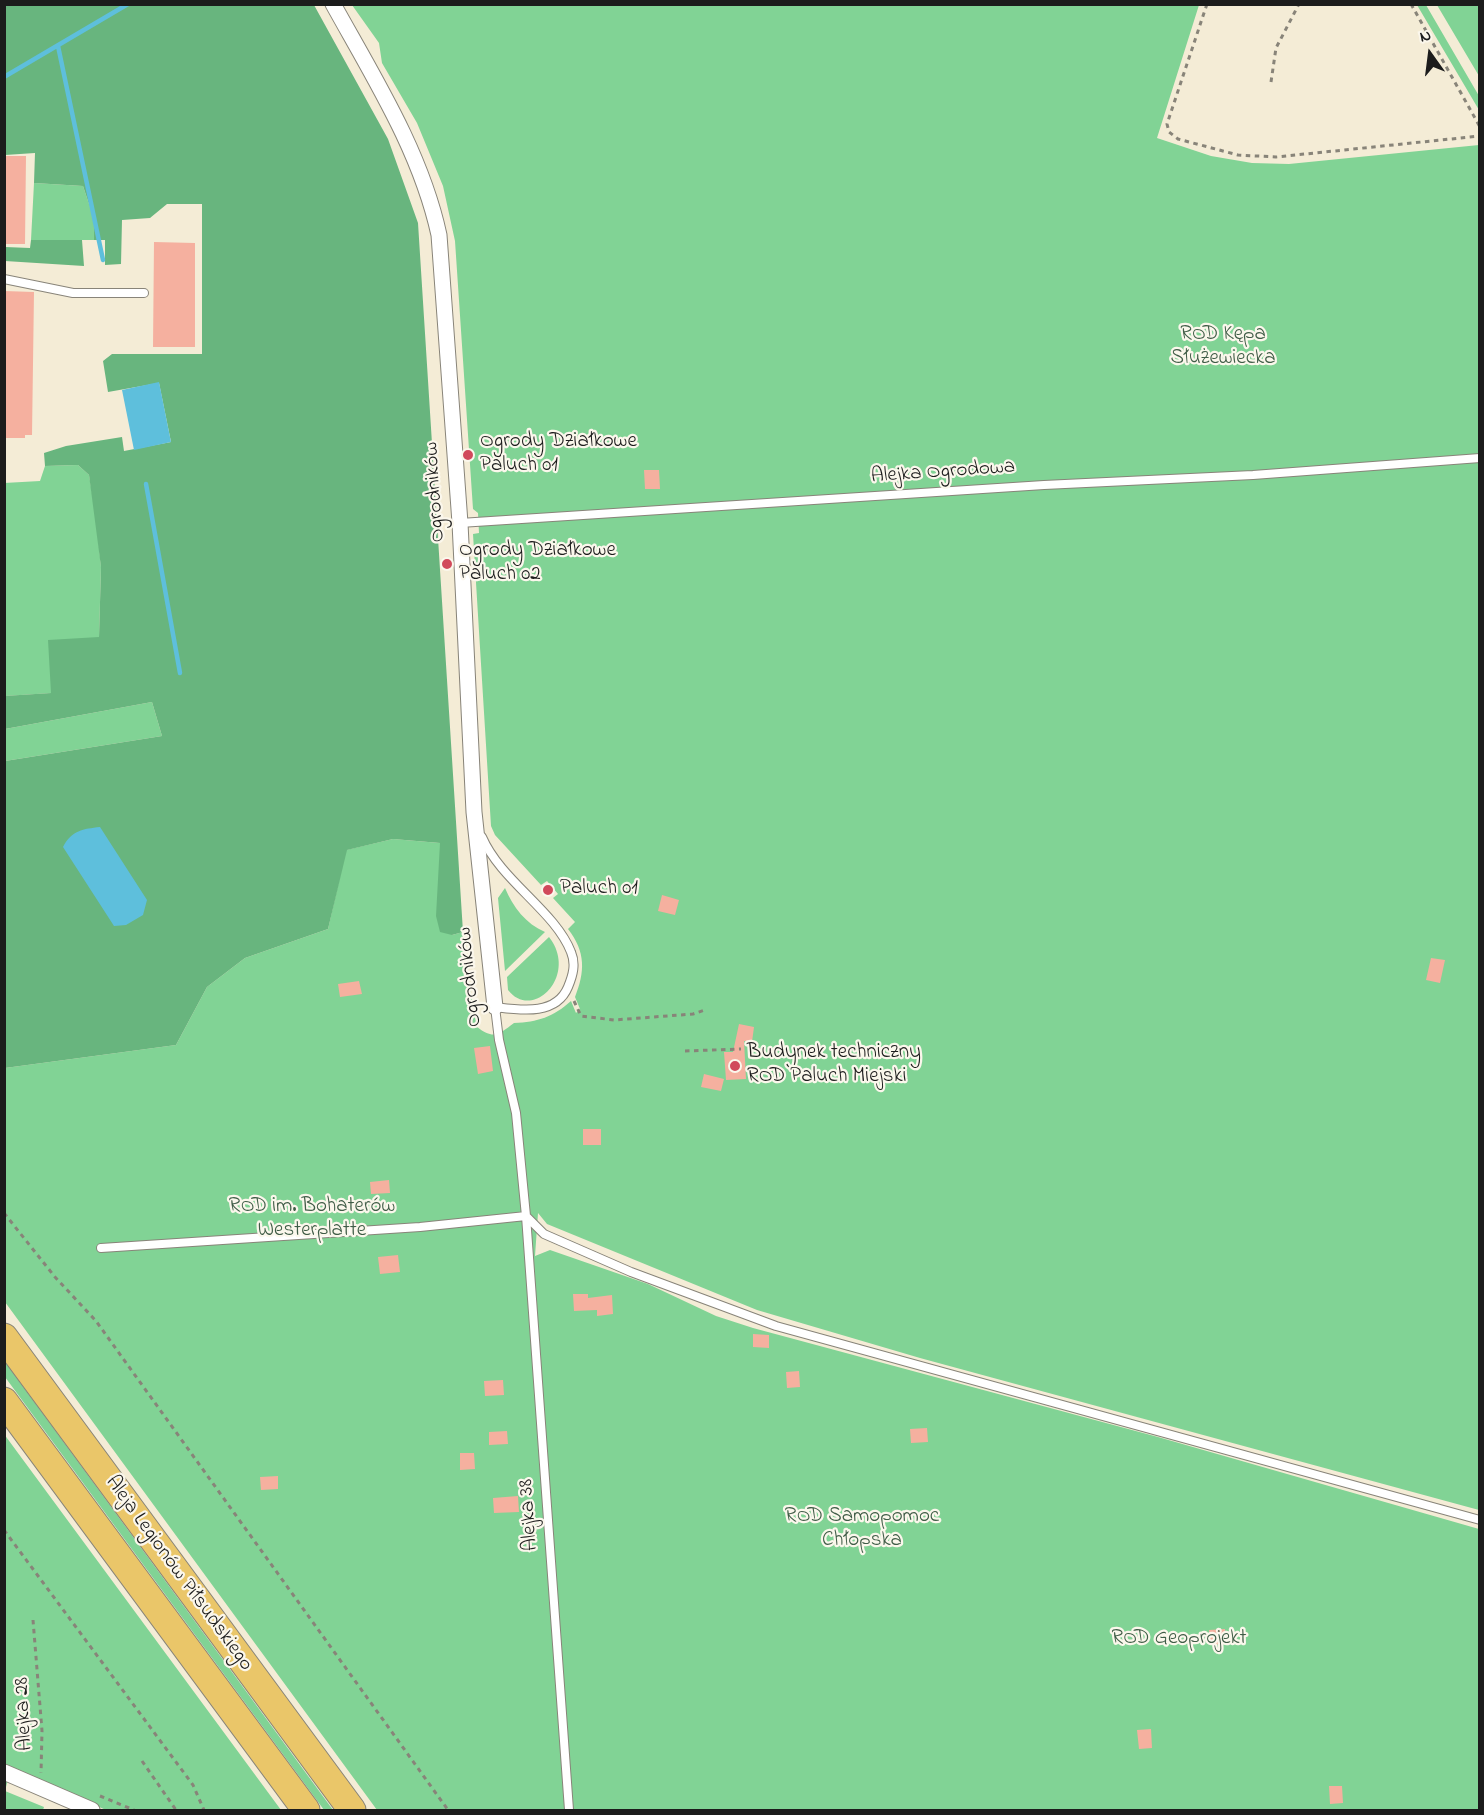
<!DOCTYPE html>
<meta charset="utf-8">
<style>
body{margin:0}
#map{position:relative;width:1484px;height:1815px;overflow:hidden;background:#f4ecd6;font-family:"Indie Flower",sans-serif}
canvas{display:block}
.frame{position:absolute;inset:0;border:6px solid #1c1c1c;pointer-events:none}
.north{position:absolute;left:1400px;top:24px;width:60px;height:60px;-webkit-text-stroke:4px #fbf7ec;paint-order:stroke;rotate:346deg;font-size:16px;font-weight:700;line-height:24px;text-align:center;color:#1c1c1c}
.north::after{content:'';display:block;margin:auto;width:21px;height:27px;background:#1c1c1c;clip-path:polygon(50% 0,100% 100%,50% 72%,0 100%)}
</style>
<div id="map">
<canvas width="1484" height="1815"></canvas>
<div class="frame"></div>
<div class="north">N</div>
</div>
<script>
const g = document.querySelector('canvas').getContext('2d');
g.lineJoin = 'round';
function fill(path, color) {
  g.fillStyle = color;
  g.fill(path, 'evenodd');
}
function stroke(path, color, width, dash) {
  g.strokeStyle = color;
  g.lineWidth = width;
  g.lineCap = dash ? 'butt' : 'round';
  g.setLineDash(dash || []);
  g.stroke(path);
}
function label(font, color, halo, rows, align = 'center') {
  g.font = font + ' "Indie Flower",sans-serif';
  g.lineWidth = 4.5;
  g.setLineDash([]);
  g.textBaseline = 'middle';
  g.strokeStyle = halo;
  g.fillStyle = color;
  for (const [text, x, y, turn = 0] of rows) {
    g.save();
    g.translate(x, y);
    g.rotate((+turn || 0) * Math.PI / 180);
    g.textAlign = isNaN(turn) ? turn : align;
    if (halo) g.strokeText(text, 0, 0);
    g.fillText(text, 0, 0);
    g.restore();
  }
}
const green = new Path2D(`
 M352 5H1199L1157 138 1211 156 1252 163 1289 164 1479 145V1510L920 1358 757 1310 547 1224 538 1213 535 1256 550 1250 648 1284 716 1316 753 1328 1158 1437 1479 1529V1810H377L5 1302V1068L176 1045 207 987 245 958 328 929 346 850 393 839 440 843 452 935 463 932 464 955 477 1027C495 1041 500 1033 514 1023 538 1022 553 1017 571 1001L576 1013 580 1009 575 997C585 972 586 952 568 929L575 922 553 898 558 894 547 881 541 885 495 835 491 826 473 534 479 533 478 513 473 509 455 241 443 186 417 123 382 63 379 43Z
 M1417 5H1426L1479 96V110Z
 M1437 5H1479V76Z
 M34 183 83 186 94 219V240H31Z
 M78 465 89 475 96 517 101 567 99 637 52 693 5 696 4 483 40 481 45 466Z
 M152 702 162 736 5 761V729Z
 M505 888C513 907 526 924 545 932L505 971 498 898Z
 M549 937C579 975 533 1022 508 990L507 977Z
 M5 1362 333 1810H324L5 1377Z
 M4 1434 281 1810H106L5 1765Z
 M4 1778 8 1779 5 1791 44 1807 43 1810H5Z`);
const forest = new Path2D(`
 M5 5H314L388 139 418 223 463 932 452 935 440 932 436 916 440 843 393 839 347 850 328 929 245 958 207 987 176 1045 5 1068V761L162 736 152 702 5 729 4 696 51 693 48 640 99 637 101 567 89 475 78 465 45 466 44 453 66 446 122 437 124 451 171 442 159 383 108 392 103 361 112 354H202V204H167L150 218 122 220 121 264 105 265V240H94V219L83 186 34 183 35 153 5 155Z
 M31 240H82L84 266 5 261V247L30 248Z`);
const water = new Path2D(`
 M159 382 171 442 134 450 122 390Z
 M100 827 147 900 143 915 126 925 114 926 63 847C72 830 83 829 100 827Z`);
const stream = new Path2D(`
 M58 46 103 260
 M4 77 128 4
 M146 484 180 673`);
const building = new Path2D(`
 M4 156H26L25 244H4Z
 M154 242 195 243V347H153Z
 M4 291 34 292 32 435H25V438H4Z
 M644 470H659L660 489H645Z
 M662 895 679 900 675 915 658 911Z
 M1431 958 1445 960 1440 983 1426 980Z
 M359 981 362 994 340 997 338 984Z
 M739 1024 754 1027 752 1042 744 1041 746 1079 726 1080 724 1052H733Z
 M490 1046 493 1071 478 1074 474 1048Z
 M704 1074 724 1079 721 1091 701 1087Z
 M583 1129H601V1145H583Z
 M389 1180 390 1193 371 1194 370 1182Z
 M398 1255 400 1272 380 1274 378 1257Z
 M573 1294H588V1298L612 1295 613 1314 597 1316V1310L574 1311Z
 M753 1334 769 1335V1348L753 1347Z
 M799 1371 800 1387 787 1388 786 1372Z
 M503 1380 504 1395 485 1396 484 1381Z
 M927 1428 928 1442 911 1443 910 1429Z
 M507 1431 508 1444 489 1445V1432Z
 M460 1453H474L475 1469 460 1470Z
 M278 1476V1489L261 1490 260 1477Z
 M518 1496 519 1512 494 1513 493 1498Z
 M1225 1629 1226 1644 1210 1645 1209 1630Z
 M1151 1729 1152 1748 1139 1749 1137 1730Z
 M1329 1786H1342L1343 1803 1330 1804Z`);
const path = new Path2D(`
 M1207 4 1167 124 1169 132 1178 139 1238 155 1276 157 1480 136
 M1411 4 1480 127
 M1271 82 1276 48 1299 4
 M574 1001 581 1016 614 1020 693 1014 705 1010
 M685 1051 741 1049
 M4 1213 55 1277 96 1321 448 1810
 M4 1530 193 1785 204 1810
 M33 1620 42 1731 41 1773
 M142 1761 176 1810
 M100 1796 134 1810`);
const service = new Path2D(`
 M4 279 73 293H144
 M460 523 1044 485 1253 475 1480 458
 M482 837C501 881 555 911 571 952 576 964 573 975 568 987 556 1016 520 1010 495 1007L499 1040 516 1113 526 1216 544 1234 631 1272 776 1326 1480 1520
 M101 1248 420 1227 526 1216 569 1810`);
const minor = new Path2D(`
 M333 4C374 78 421 152 439 235L460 523 474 812 495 1007
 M4 1772 92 1810`);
const motorway = new Path2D(`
 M4 1337 352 1810
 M4 1401 306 1810`);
const markers = [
 [468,455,6,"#d1495b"],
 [447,564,6,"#d1495b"],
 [548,890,6,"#d1495b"],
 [735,1066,6,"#d1495b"]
];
const parkNames = [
 ["ROD Kępa",1223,336],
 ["Służewiecka",1223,360],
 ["ROD im. Bohaterów",312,1208],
 ["Westerplatte",312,1232],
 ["ROD Samopomoc",862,1518],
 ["Chłopska",862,1542],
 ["ROD Geoprojekt",1179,1640]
];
const poiNames = [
 ["Ogrody Działkowe",480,443],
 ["Paluch 01",480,467],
 ["Ogrody Działkowe",459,552],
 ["Paluch 02",459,576],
 ["Paluch 01",560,890],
 ["Budynek techniczny",747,1054],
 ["ROD Paluch Miejski",747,1078]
];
const streetNames = [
 ["Alejka Ogrodowa",943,473,-4],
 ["Ogrodników",436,492,-94],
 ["Ogrodników",471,977,-96],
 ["Alejka 38",530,1515,-94],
 ["Aleja Legionów Piłsudskiego",178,1574,54],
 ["Alejka 28",25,1714,-93]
];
fill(green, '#81d395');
fill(forest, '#68b57e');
fill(water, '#5ebfdc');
stroke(stream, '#5ebfdc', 4.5);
fill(building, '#f5b09f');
stroke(service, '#888479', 10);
stroke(minor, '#888479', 17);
stroke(motorway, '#888479', 29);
stroke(path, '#888479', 3, [4.5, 4.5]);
stroke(service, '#fff', 8);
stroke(minor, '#fff', 15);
stroke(motorway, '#eac669', 27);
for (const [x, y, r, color] of markers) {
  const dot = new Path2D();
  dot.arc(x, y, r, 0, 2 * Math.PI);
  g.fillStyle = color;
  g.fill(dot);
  stroke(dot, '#fbf7ec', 2);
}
label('21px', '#3f5c46', '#fbf7ec', parkNames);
label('21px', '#1c1c1c', '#fbf7ec', poiNames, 'left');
label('21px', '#1c1c1c', '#fbf7ec', streetNames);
</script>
